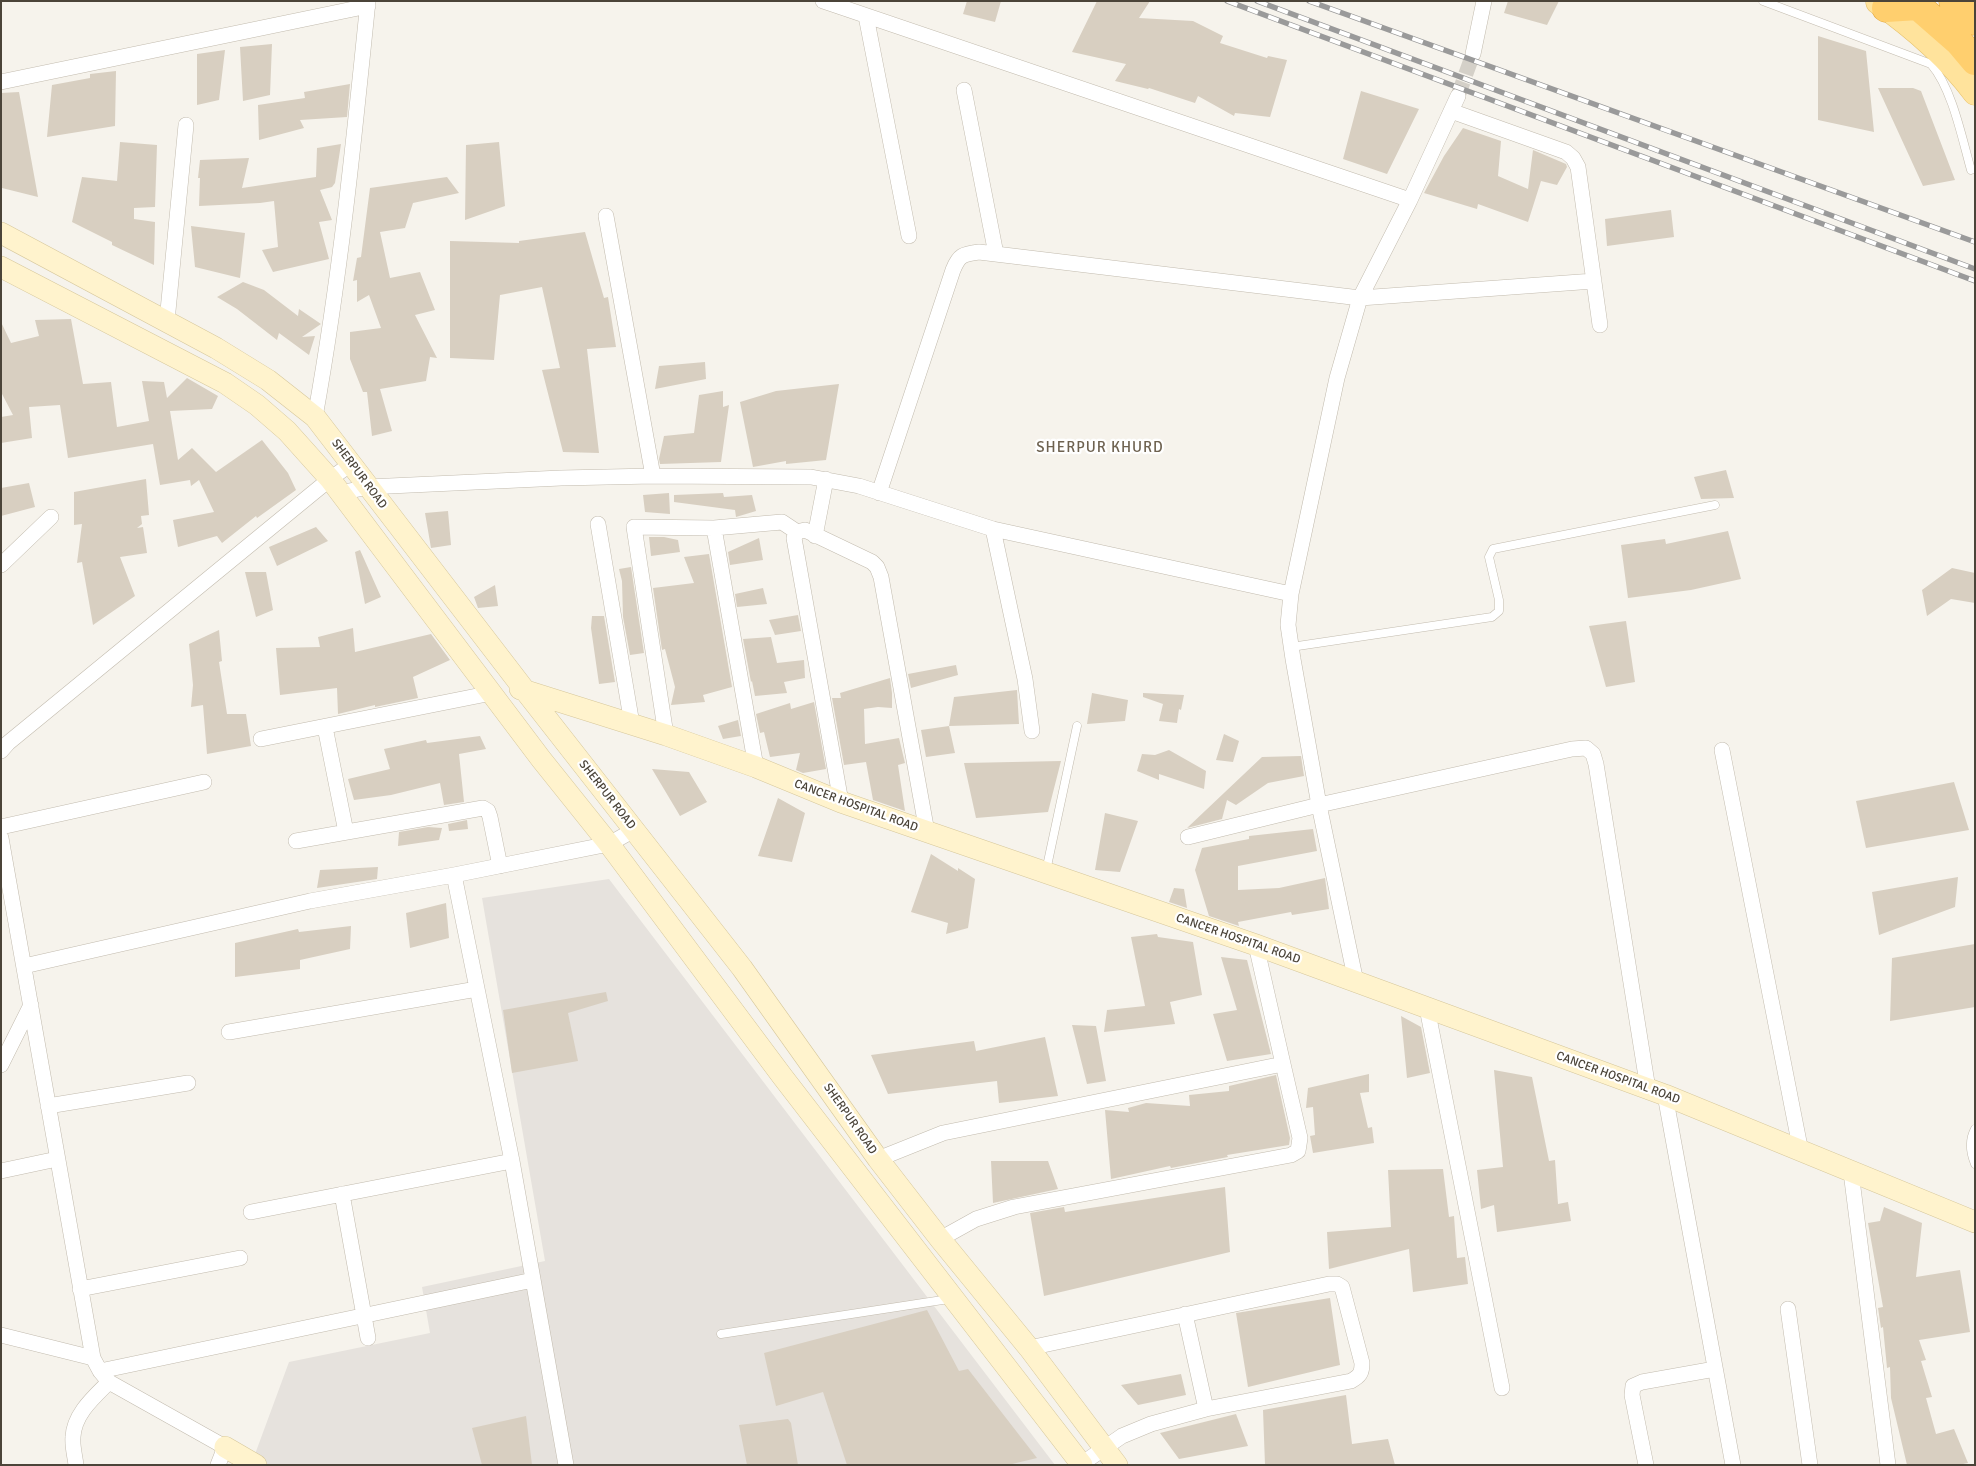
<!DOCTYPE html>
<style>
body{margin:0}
#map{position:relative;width:1976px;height:1466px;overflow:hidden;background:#f6f3ec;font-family:Signika,sans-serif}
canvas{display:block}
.frame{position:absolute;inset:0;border:2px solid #4b4439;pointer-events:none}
</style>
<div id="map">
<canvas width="1976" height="1466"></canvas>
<div class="frame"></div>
</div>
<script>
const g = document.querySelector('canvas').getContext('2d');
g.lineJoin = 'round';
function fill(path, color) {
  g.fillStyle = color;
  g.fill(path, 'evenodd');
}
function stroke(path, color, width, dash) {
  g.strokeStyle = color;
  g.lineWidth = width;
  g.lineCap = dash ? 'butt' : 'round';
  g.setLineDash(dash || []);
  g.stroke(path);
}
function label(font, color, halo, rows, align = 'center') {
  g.font = font + ' Signika,sans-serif';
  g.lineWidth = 4.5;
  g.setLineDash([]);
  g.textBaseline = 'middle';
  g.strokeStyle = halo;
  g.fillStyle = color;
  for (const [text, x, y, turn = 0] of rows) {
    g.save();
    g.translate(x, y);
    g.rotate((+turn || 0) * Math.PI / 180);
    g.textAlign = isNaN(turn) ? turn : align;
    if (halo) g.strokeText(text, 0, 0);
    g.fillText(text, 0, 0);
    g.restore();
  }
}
const industrial = new Path2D(`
 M609 879 1055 1465H251L289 1362 430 1333 422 1287 545 1261 482 898Z`);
const building = new Path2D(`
 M967 1H1001L995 22 963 14Z
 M1097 1H1150L1139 18 1193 21 1223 36 1220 43 1267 58 1268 56 1287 60 1270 117 1235 113 1234 116 1198 96 1195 103 1149 88 1148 89 1115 81 1126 64 1072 52Z
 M1508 1H1559L1547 25 1504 13Z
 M1818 36 1866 51 1874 132 1818 120Z
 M272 44 270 95 243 101 240 47Z
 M225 50 219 100 197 105V54Z
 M116 71 115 126 47 137 52 85 90 78V74Z
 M350 84 347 117 300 120 304 128 259 140 258 105 305 98 304 92Z
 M1878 88H1913L1921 91 1955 180 1923 186Z
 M1361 91 1419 109 1387 174 1343 159Z
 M19 92 38 197 2 188 1 93Z
 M1463 128 1501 141 1498 176 1528 189 1533 150 1566 164 1567 167 1557 185 1541 181 1528 222 1478 204 1477 209 1424 193 1444 156Z
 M120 142 157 145 155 207 134 208V219L155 222 154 265 112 245V242L72 222 82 177 117 181Z
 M499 142 505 206 465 220 466 145Z
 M341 144 335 183 332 187 320 190 332 220 319 222 329 259 273 272 262 250 278 247 274 201 260 203 199 206 200 178H198L200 160 249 158 242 188 316 177 317 148Z
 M447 177 459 193 413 203 405 228 380 232 390 278 420 272 435 310 415 315 437 358 430 357 426 381 380 389 392 431 372 436 367 392H363L350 359V332L381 328 369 295 357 302V280L353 281 357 258 361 257 370 188Z
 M1671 210 1674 237 1607 246 1605 219Z
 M191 226 245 233 240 278 195 267Z
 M585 232 604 298 608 297 616 347 587 349 599 453 563 452 542 370 560 368 542 287 500 295 494 360 450 358V241L519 243V241Z
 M243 282 264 290 298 316 299 309 321 324 302 337 315 336 309 355 279 333 277 340 237 309 217 297Z
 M71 319 83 384 111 382 117 427 149 421 142 381 164 382 167 398 187 378 218 396 212 409 170 411 178 460 192 448 216 472 262 440 288 473 296 490 257 518 256 516 222 543 217 536 178 547 173 520 214 512 199 480 191 486 190 480 160 485 153 444 68 458 60 405 29 407 32 438 1 443V417L13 415 1 392V322L11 343 39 336 35 320Z
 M705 362 706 379 655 389 659 366Z
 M839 384 826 460 786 464V461L753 467 740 402 776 391Z
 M723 391V407L729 405 721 462 660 464 659 459 664 436 694 433 699 395Z
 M1726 470 1734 498 1701 499 1694 477Z
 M146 479 149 515 141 516 142 524 137 528 143 527 147 553 120 557 135 596 93 625 82 562 77 563 82 524 74 525V492Z
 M29 483 35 507 1 516V488Z
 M669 493 670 514 645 512 643 495Z
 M723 493 724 497 752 495 756 511 736 517 735 510 674 502V495Z
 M448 511 451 545 431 548 425 513Z
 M316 527 328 541 277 566 269 547Z
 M1728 531 1741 579 1691 590 1628 598 1621 545 1665 539 1666 544Z
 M649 537H664L678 540 680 552 651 556Z
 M759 538 763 560 730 565 728 552Z
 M360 550 381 597 365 604 355 552Z
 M709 554 732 687 703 695 705 702 671 705 675 687 665 649 662 650 653 588 694 583 684 557Z
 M631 567 644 653 630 655 623 617 622 581 619 569Z
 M1952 568 1975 573V603L1951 599 1927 616 1922 590Z
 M245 572H266L273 610 256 617Z
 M495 585 498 606 478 608 474 597Z
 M763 588 767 604 737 607 735 594Z
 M798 615 801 631 775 635 769 620Z
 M592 616H604L615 682 599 684 591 628Z
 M1626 621 1635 682 1606 687 1589 626Z
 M353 628 355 652 431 634 450 660 413 677 418 698 375 707V705L338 714 337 688 280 695 276 648 320 647 318 637Z
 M219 630 222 661 219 662 227 714H246L251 746 207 754 203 705 191 707 193 685 189 644Z
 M771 637 777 663 804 660 805 678 784 682 787 693 755 696 752 681 751 682 743 639Z
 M956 665 958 675 911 688 908 674Z
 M890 678 892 693V708L878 707 864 709 865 744 899 738 905 763 898 765 905 811 873 800 866 762 844 765 832 698H841L840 693Z
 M1017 690 1019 724 949 726 954 697Z
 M1092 693 1128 700 1125 721 1087 724Z
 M1143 693 1184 695 1181 710 1179 709 1177 723 1159 721 1163 704 1143 697Z
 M814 702 826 769 803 773 796 770 800 753 770 757 764 732 760 733 756 714 790 703 791 709Z
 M738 720 741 736 723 739 718 726Z
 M949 726 955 753 926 757 921 730Z
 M1224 734 1239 741 1233 762 1216 760Z
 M480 736 486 749 459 754 464 802 444 805 440 783 391 795 354 800 348 779 390 769 384 749 426 740 427 743Z
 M1169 750 1206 771 1204 789 1159 774V780L1137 771 1142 754 1155 755Z
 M1301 756 1304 776 1268 783 1236 805 1227 800 1222 819 1187 828 1262 757Z
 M1061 761 1048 812 976 818 964 763Z
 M652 769 689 772 707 802 680 816Z
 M1954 782 1969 830 1866 848 1856 801Z
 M778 798 805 813 792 862 758 856Z
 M1105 813 1138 821 1120 872 1095 870Z
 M467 820 468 829 449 831 448 824Z
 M428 827 442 828 439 840 398 846 399 832Z
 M1313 829 1317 851 1238 866V890L1279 888 1325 878 1329 909 1292 915 1291 912 1238 922 1239 926 1209 916 1195 870 1202 848 1249 839V836Z
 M931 854 958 871V868L975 879 968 928 946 934 948 923 911 912Z
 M378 867 377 879 317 888 320 870Z
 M1958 877 1955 907 1879 935 1872 892Z
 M1174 888 1184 889 1187 908 1169 902Z
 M446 903 449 938 410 948 406 913Z
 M351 926 350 949 300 960V969L235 977V943L298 929 299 932Z
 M1157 934 1158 937 1193 942 1202 995 1170 1002 1175 1024 1104 1032 1107 1010 1145 1006 1131 937Z
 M1975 944V1007L1890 1021 1892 958Z
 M1221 957 1247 960 1271 1054 1227 1061 1213 1014 1237 1010Z
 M606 992 608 1001 568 1013 578 1061 512 1073 503 1010Z
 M1401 1016 1421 1027 1430 1073 1407 1078Z
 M1072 1025 1096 1026 1106 1081 1087 1084Z
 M1045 1037 1058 1096 999 1103 997 1081 888 1094 871 1055 974 1041 976 1051Z
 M1494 1070 1532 1077 1549 1161 1555 1160 1558 1204 1568 1202 1571 1221 1497 1232 1494 1205 1481 1209 1477 1170 1503 1167Z
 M1369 1074V1092L1360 1093 1368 1128 1372 1127 1374 1143 1313 1153 1310 1136 1315 1135 1313 1107 1306 1108 1308 1088Z
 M1276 1075 1290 1138 1289 1145 1227 1155 1228 1157 1171 1168 1170 1166 1111 1179 1105 1110 1129 1112 1128 1108 1146 1103 1190 1106 1189 1095 1229 1091V1086Z
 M991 1161H1048L1058 1189 993 1203Z
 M1443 1169 1449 1217 1454 1216 1457 1258 1465 1257 1468 1284 1413 1292 1409 1249 1329 1269 1327 1232 1391 1227 1388 1170Z
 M1225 1187 1230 1252 1044 1296 1030 1213 1064 1207 1065 1212Z
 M1884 1207 1922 1223 1916 1277 1960 1270 1970 1332 1919 1340 1926 1360 1921 1361 1932 1397 1926 1398 1936 1434 1954 1429 1968 1463 1958 1465H1907L1891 1398 1890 1367 1887 1368 1883 1327 1881 1328 1878 1308 1883 1307 1868 1223 1880 1221Z
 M1330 1298 1340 1365 1248 1387 1236 1313Z
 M927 1310 959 1371 968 1369 1037 1458 1008 1465H847L823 1392 776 1406 764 1353Z
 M1181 1374 1186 1395 1138 1405 1121 1385Z
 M1346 1395 1352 1444 1388 1439 1395 1465H1265L1263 1410Z
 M1236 1414 1248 1446 1179 1459 1160 1433Z
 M526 1416 532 1465H482L472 1428Z
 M788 1419 791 1423 798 1465H747L739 1425Z`);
const streetTunnel = new Path2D(`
 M1458 96 1473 54`);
const lane = new Path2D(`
 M1763 1 1931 64C1952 88 1962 138 1971 170
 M1291 647 1492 617 1499 611V600L1489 557 1493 549 1715 505
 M1046 871 1077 726
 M1975 1129C1969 1140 1970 1152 1975 1164
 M721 1334 949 1299`);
const street = new Path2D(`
 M823 1 1410 200
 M866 16 909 236
 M1473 54 1484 1
 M1 82 368 6
 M964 90 996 254
 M1451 111 1566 152 1573 158 1578 167 1600 325
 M606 216 653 476
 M1360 298 1594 281
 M1360 298 1410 200 1458 96
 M167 321 186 125
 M315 417C340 279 354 140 368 1
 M340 493 368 487 561 478 653 476 811 477 859 486 993 529 1291 594 1288 625 1293 659 1319 805 1356 982
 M879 493 953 270C959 255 963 254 979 252L1360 298 1337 378 1291 594
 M598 524 632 724
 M714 528 756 767
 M993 529 1025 679 1032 731
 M815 536 826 479
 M1 565 51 517
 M325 727 346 832
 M666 735 634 527 714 528 782 522 797 532
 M261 739 492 693
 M1722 750 1801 1152
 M1 751 8 743 330 479 351 464
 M841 802 794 538 797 532 805 530 872 562 877 567 881 577 927 832
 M1 827 204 782
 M1188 837 1319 805 1572 749 1586 748 1593 754 1596 764 1648 1089
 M1 838 93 1358 100 1371 109 1382 225 1447 218 1465
 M296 841 483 808 488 811 490 817 500 866
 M454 875 512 1161 566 1465
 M1256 945 1283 1064
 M24 966 310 901 454 875 609 844 634 830
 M1427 1008 1502 1388
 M229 1032 477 989
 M1 1065 31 1005
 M1665 1095 1733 1465
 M48 1106 188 1083
 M878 1159 943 1133 1283 1064 1300 1138 1298 1151 1291 1155 1014 1207 976 1219 940 1239
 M1 1171 57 1159
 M1851 1172 1888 1465
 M342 1194 368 1338
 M251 1212 512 1161
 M80 1289 240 1258
 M1788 1309 1810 1465
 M1185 1314 1206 1409
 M1 1335 93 1358
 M1029 1348 1329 1284H1337L1342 1287 1362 1363C1362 1373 1360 1376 1351 1381L1206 1409 1151 1424 1122 1436 1080 1465
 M100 1371 533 1280
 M76 1465C75 1456 72 1446 73 1437 74 1414 94 1397 109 1382
 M1646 1465 1632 1395 1633 1386 1642 1382 1715 1369`);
const secondary = new Path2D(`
 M1 233 216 348 268 380 315 417 523 688 742 968 878 1159 940 1239 1029 1348 1117 1465
 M1 267 225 383 257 405 287 431 330 479 541 759 609 844 782 1076 1082 1465
 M520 689 666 735 756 767 841 802 1256 945 1665 1095 1975 1222
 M225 1447 256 1465`);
const primary = new Path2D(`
 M1878 2C1915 28 1948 57 1975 93`);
const highway = new Path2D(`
 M1912 1 1959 42 1975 61
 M1953 1 1975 21
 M1886 8 1918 6`);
const rail = new Path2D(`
 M1227 1 1975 281
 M1257 1 1975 269
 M1309 1 1975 242`);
const streetNames = [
 ["SHERPUR ROAD",359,474,53],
 ["SHERPUR ROAD",607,795,52],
 ["CANCER HOSPITAL ROAD",856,806,20],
 ["CANCER HOSPITAL ROAD",1238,939,19],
 ["CANCER HOSPITAL ROAD",1618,1078,20],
 ["SHERPUR ROAD",850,1119,55]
];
const quarterNames = [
 ["SHERPUR KHURD",1100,448]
];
fill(industrial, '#e6e2dd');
fill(building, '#d8cfc1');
stroke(streetTunnel, '#d4d0c8', 15, [15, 8]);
stroke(lane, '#c2bbae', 9);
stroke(street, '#c2bbae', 16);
stroke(secondary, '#d6c79b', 22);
stroke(primary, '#e6c16a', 25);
stroke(highway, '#e0a43c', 29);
stroke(lane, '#fff', 8);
stroke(street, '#fff', 15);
stroke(secondary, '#fff3cd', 21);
stroke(primary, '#ffe39c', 24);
stroke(highway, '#ffcf6e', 28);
stroke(rail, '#9a9a9a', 5.5);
stroke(rail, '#fff', 4, [11]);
label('12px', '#4b4439', '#fff', streetNames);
g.letterSpacing = '1px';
label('15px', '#6e6250', '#fff', quarterNames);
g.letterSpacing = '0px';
</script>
